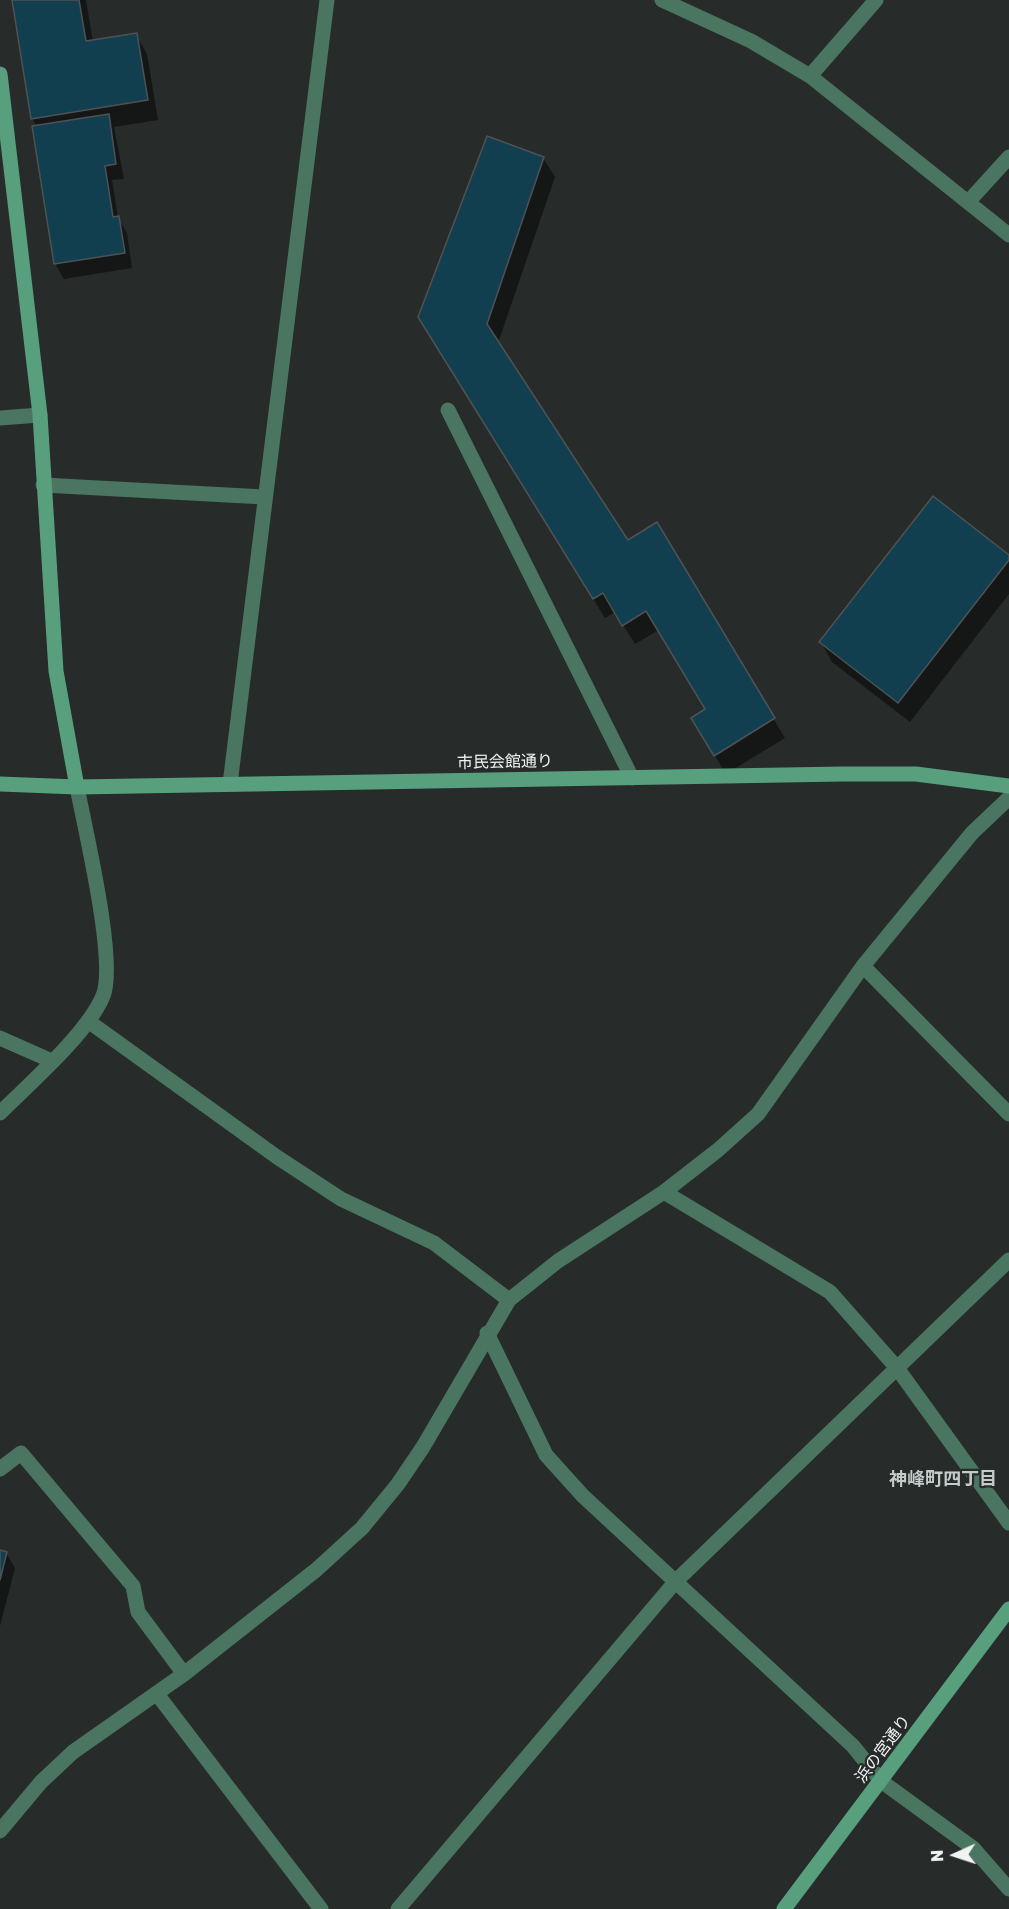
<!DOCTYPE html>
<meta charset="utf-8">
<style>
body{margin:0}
#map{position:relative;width:1009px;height:1909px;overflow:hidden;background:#272b2a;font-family:"Golos Text",sans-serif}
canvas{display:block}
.north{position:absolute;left:925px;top:1825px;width:60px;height:60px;-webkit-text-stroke:4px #272b2a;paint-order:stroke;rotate:267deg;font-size:16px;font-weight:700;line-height:24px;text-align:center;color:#f1f3f3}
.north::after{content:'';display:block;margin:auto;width:21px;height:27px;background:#f1f3f3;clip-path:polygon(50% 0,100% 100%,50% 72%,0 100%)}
</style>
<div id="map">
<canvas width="1009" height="1909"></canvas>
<div class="north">N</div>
</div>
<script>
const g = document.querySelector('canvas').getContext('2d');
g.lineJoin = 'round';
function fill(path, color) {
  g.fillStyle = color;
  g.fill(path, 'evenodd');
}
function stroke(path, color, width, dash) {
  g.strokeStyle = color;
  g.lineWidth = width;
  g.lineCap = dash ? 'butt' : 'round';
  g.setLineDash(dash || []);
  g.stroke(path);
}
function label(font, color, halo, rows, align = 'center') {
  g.font = font + ' "Golos Text","Noto Sans JP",sans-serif';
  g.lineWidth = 4.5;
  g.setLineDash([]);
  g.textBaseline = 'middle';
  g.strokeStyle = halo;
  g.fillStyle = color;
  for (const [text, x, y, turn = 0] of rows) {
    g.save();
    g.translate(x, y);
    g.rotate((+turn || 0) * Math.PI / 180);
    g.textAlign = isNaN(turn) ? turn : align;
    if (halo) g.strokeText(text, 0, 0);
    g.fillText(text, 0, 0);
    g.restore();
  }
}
const shadow = new Path2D(`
 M14 0H86L93 42 136 35 147 54 158 120 114 127 124 179 112 180 118 218 127 233 132 268 64 279 55 264 37 127 32 118Z
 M543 158 555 177 498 343 627 542 656 524 785 738 726 774 704 738 707 710 659 630 635 644 615 612 605 618 431 337Z
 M1009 557V594L910 722 832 662 821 642Z
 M0 1552 6 1553 15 1568 0 1626Z`);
const building = new Path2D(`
 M12 0H79L86 41 137 33 148 100 31 119Z
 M109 114 116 164 105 166 113 217 119 216 125 253 54 264 32 126Z
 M487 136 544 157 487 324 628 540 657 522 775 718 714 756 691 718 705 709 646 611 622 626 603 593 593 599 418 317Z
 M933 496 1009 555V560L898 703 819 642Z
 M0 1550 7 1552 0 1580Z`);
const lane = new Path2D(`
 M448 410 632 778`);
const street = new Path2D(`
 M662 0 751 41 810 76 1009 235
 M810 76 876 0
 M969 201 1009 157
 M0 418 40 415
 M43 485 264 497
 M230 784 327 0
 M863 966 1009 1114
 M88 1021 277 1157 341 1199 434 1243 509 1300
 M0 1038 52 1061
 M0 1113C30 1083 87 1034 103 996 117 962 85 829 77 787
 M664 1192 830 1292 897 1368 1009 1523
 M487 1333 546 1455 583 1496 853 1746 881 1781 973 1848 1009 1889
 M0 1469 21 1453 133 1586 138 1612 184 1674
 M157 1694 321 1909
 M0 1831 41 1782 73 1752 184 1674 316 1570 362 1528 398 1484 423 1447 509 1300 558 1261 664 1192 718 1150 758 1114 863 966 972 833 1009 798
 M398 1909 676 1581 1009 1260`);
const secondary = new Path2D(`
 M0 74 40 415 56 671 77 787
 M0 784 77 787 843 774H916L1009 786
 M784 1909 1009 1609`);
const streetNames = [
 ["市民会館通り",505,762,-1],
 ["浜の宮通り",883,1749,-53]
];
const neighbourhoodNames = [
 ["神峰町四丁目",943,1479]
];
fill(shadow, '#0007');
fill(building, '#123f4f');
stroke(building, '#4e5254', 1.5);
stroke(lane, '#4a7560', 15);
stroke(street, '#4a7560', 15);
stroke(secondary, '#589f7e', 15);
label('16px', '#f1f3f3', '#272b2a', streetNames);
label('bold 18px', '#c5caca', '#272b2a', neighbourhoodNames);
</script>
